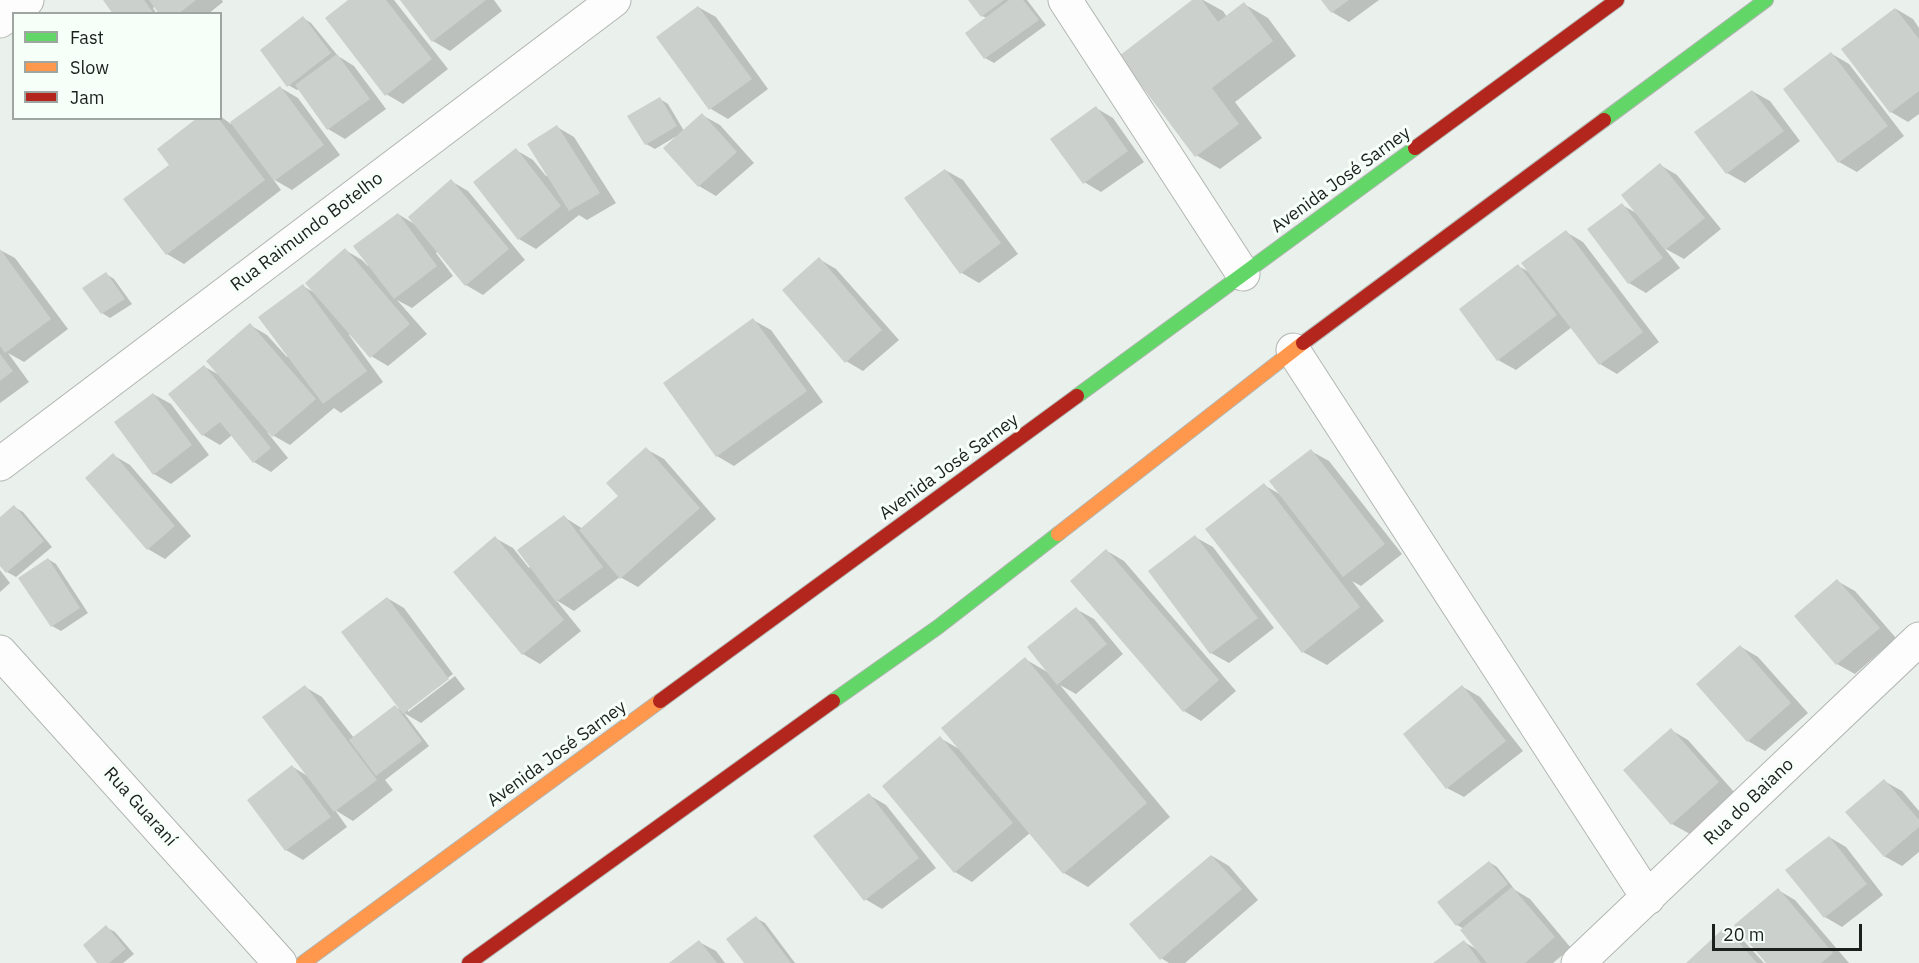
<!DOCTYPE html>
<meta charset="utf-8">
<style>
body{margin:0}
#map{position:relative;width:1919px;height:963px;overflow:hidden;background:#eaf0eb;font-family:"IBM Plex Sans",sans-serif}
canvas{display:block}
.legend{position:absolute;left:12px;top:12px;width:210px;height:108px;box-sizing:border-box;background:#f7fff9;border:2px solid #9fa6a1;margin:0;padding:8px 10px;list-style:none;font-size:18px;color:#1c201d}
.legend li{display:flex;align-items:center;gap:12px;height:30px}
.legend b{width:30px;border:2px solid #9fa6a1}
.scale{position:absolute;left:1712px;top:924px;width:150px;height:27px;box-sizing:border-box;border:3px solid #1c201d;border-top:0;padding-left:8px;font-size:18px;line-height:21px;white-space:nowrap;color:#1c201d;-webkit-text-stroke:4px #f7fff9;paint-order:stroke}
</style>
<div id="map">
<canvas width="1919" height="963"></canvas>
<ul class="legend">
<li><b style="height:8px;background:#63d668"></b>Fast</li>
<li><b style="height:8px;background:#ff974d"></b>Slow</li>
<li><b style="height:8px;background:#b3261e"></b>Jam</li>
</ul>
<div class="scale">20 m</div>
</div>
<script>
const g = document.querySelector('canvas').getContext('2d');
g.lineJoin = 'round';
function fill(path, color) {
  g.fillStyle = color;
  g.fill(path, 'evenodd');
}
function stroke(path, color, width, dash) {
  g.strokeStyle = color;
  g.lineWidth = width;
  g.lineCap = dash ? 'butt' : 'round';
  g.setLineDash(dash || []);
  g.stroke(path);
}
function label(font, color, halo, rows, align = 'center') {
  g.font = font + ' "IBM Plex Sans",sans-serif';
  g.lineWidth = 6;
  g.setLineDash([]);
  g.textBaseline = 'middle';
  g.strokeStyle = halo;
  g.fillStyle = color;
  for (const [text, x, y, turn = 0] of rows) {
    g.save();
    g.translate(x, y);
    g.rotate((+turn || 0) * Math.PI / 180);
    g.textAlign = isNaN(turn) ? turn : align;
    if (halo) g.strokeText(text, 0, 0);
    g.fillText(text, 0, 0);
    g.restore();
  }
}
const shadow = new Path2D(`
 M105 0H222L223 2 208 14H161L155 6 153 8 157 14H115Z
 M350 0H394L448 69 403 104 386 94Z
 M402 0H494L502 11 450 51 433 41Z
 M970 0H1027L1046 25 994 63 985 58 967 33 987 18 982 16Z
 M1195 0H1203L1223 11 1227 17 1244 4 1268 18 1296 56 1235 102 1262 138 1220 169 1196 155Z
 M1323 0H1379L1349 22 1332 12Z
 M698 7 716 17 768 89 728 119 711 109Z
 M1896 9 1913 19 1919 28V114L1908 122 1891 112Z
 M303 18 311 23 338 56 354 66 386 109 345 139 328 129 299 89 297 90 288 85Z
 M1832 54 1849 64 1904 136 1857 172 1839 162 1785 90Z
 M281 88 298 98 340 155 292 190 273 179 281 190 184 264 167 254 171 165 200 118H220V116L231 124Z
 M1752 91 1770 101 1800 141 1745 183 1727 173 1696 133Z
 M660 99 668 104 684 131 702 115 720 125 754 163 716 196 699 186 675 137 655 149 646 144Z
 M1096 108 1113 118 1144 162 1101 192 1084 182Z
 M557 127 574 137 616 203 587 220 579 215 536 249 519 239 516 150 533 160 546 176 548 175Z
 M1660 165 1677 175 1721 229 1684 259 1664 248 1680 268 1646 293 1629 283 1622 205 1638 214Z
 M945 170 963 180 1018 254 979 283 962 273 907 199Z
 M451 181 468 191 525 260 483 295 466 285 438 251 436 253 453 276 412 308 397 300 427 334 388 366 371 356 351 334 349 335 383 382 341 413 334 408 290 445 267 432 288 458 271 472 254 462 232 435 220 445 203 435 205 367 221 376 250 325 267 335 287 357 289 355 303 286 315 293 345 250 362 260 368 266 398 214 416 225Z
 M1566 232 1583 242 1659 342 1617 374 1600 364 1572 327 1516 370 1498 360 1518 266 1531 273Z
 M0 250 15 258 68 329 24 362 8 353 29 382 0 403Z
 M819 259 836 269 899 340 863 371 846 361Z
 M106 274 114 279 132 304 110 318 102 313Z
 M753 320 771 330 823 402 734 466 717 456Z
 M153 394 171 404 209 455 171 484 154 474Z
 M646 449 664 459 716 519 638 587 620 577 574 611 556 600 581 631 540 664 523 654 495 538 513 548 529 568 564 517 583 529 620 496Z
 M1311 451 1329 461 1402 554 1361 586 1352 581 1384 621 1327 665 1303 652 1264 485 1281 495Z
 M113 455 130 465 191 536 165 559 148 549Z
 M14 507 23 512 52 547 16 577 7 572 0 564V519Z
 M1195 537 1213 547 1274 628 1229 663 1211 653Z
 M1107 551 1124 561 1236 691 1201 721 1184 711Z
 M48 559 56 564 88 613 61 631 52 626Z
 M0 570 10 583 0 592Z
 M1837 581 1855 591 1896 638 1855 674 1837 664Z
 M387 598 404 608 453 674 408 708V712L455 676 465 689 421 723 404 713 429 746 385 780 393 790 353 821 335 810 347 827 303 860 286 850 293 767 309 777 305 687 322 697 354 738 395 707 403 711Z
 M1076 609 1094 619 1123 654 1076 694 1060 685 1170 817 1088 887 1064 873 1030 833 972 882 955 872 940 738 961 750 1025 659 1049 673Z
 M1741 647 1758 657 1808 713 1765 751 1748 741Z
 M1463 687 1480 697 1523 751 1464 797 1447 788Z
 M1671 730 1688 740 1735 793 1690 834 1672 824 1625 770Z
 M1884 781 1902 791 1919 811V852L1902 866 1884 856Z
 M869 795 886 805 936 868 882 909 865 899Z
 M1829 837 1846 847 1883 895 1842 927 1825 917Z
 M1212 856 1229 866 1258 900 1185 963H1169L1161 958Z
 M1489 862 1497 867 1515 890 1530 899 1571 948 1553 963H1436L1464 942 1478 950 1464 929 1457 925Z
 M1778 890 1795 900 1849 963H1768Z
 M756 918 765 923 795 963H746Z
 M106 927 115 932 134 954 123 963H99Z
 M1725 929 1742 939 1764 963H1688Z
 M699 942 716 951 725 963H671Z`);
const building = new Path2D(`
 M103 0H144L154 14H113Z
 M149 0H196L178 14H159Z
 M348 0H386L432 59 385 96 325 18Z
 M400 0H486L432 42Z
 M968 0H1004L981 17Z
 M1009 0H1023L1039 20 984 59 965 33Z
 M1192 0H1202L1218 22 1244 2 1273 41 1212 88 1239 124 1195 157 1119 56Z
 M1321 0H1349L1331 13Z
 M698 6 752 79 709 110 656 37Z
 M1895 8 1919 39V91L1890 113 1841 49Z
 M303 16 331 53 287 87 260 50Z
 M1831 52 1888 126 1838 163 1783 89Z
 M337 54 370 99 327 130 295 85Z
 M280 86 324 145 274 181 230 122Z
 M1752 90 1784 131 1726 174 1694 132Z
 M660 97 677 126 645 145 627 116Z
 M1096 106 1128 151 1083 184 1050 139Z
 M702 113 737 152 698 187 663 148Z
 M197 118H218L265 180 166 255 123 199 169 165 157 149Z
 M557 125 600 193 569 211 527 144Z
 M516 148 561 206 518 240 473 182Z
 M1660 163 1705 218 1665 250 1621 195Z
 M945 169 1001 243 960 274 904 198Z
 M451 179 509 249 465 286 408 217Z
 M1622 203 1663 258 1628 284 1587 229Z
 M398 213 437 266 394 299 353 246Z
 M1566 230 1643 332 1599 365 1521 263Z
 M345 248 410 324 370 358 305 283Z
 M0 249 51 319 5 353 0 346Z
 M819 257 882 330 845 363 782 290Z
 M1518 264 1557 315 1497 361 1459 309Z
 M106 272 125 299 101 314 82 288Z
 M303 284 367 371 323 404 258 317Z
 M753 318 807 391 716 457 663 383Z
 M250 323 316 399 272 437 206 361Z
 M0 354 13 371 0 381Z
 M204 365 271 448 253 463 220 422 202 436 168 394Z
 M153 393 192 445 153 475 114 422Z
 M646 447 700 508 620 579 579 530 618 496 606 483Z
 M1311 449 1385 544 1343 577 1269 481Z
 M113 453 175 526 147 550 85 478Z
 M1264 483 1360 607 1302 653 1205 529Z
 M14 505 44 541 6 573 0 566V517Z
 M564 515 603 567 556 602 517 550Z
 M1195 535 1258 618 1210 654 1148 571Z
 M495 536 564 620 522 655 453 572Z
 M1106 549 1219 680 1183 712 1070 581Z
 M48 558 80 608 51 627 18 578Z
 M1837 579 1880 628 1836 665 1794 616Z
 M387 597 449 679 403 714 341 632Z
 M1076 607 1107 644 1057 685 1027 647Z
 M1740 645 1791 703 1747 742 1696 684Z
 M1025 657 1147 803 1063 874 941 728Z
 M305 685 377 780 334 812 262 717Z
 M1462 685 1506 741 1446 789 1403 734Z
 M395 705 422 741 376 776 349 740Z
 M1671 728 1719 782 1671 825 1623 770Z
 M940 736 1013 823 954 873 882 786Z
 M292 765 331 817 285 851 247 800Z
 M1884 779 1919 820V827L1884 857 1845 812Z
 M869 793 919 858 864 901 813 836Z
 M1829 836 1867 884 1824 918 1785 870Z
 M1211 855 1242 889 1160 960 1129 924Z
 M1489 861 1508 884 1456 926 1437 902Z
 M1512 887 1555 937 1525 963H1487L1460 930Z
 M1778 888 1833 953 1821 963H1766L1734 925Z
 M756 916 791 963H744L726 939Z
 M106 925 126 949 109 963H97L83 945Z
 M1725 927 1757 963H1686Z
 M699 940 717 963H669Z
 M1464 940 1481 963H1433Z`);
const street = new Path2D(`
 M1065 0 1243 274
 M0 21 27 0
 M1293 350 1648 898
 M0 464 614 0
 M0 652 280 963
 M1578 963 1919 639`);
const fast = new Path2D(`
 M1604 120 1766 0
 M1077 396 1415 148
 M833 701 938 627 1058 534`);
const slow = new Path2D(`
 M1058 534 1303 343
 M303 963 660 701`);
const jam = new Path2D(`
 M1415 148 1617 0
 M1303 343 1604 120
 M660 701 1077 396
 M469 963 833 701`);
const streetNames = [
 ["Avenida José Sarney",1341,180,-36],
 ["Rua Raimundo Botelho",307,232,-37],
 ["Avenida José Sarney",949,467,-36],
 ["Avenida José Sarney",557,754,-36],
 ["Rua do Baiano",1749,802,-44],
 ["Rua Guaraní",140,807,48]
];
fill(shadow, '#0003');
fill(building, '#cbd0cd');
stroke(street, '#b2b6b3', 35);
stroke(fast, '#b2b6b3', 16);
stroke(slow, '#b2b6b3', 16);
stroke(jam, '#b2b6b3', 16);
stroke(street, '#fcfdfc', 33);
stroke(fast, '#63d668', 14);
stroke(slow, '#ff974d', 14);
stroke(jam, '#b3261e', 14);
label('18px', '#1c201d', '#f7fff9', streetNames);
</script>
